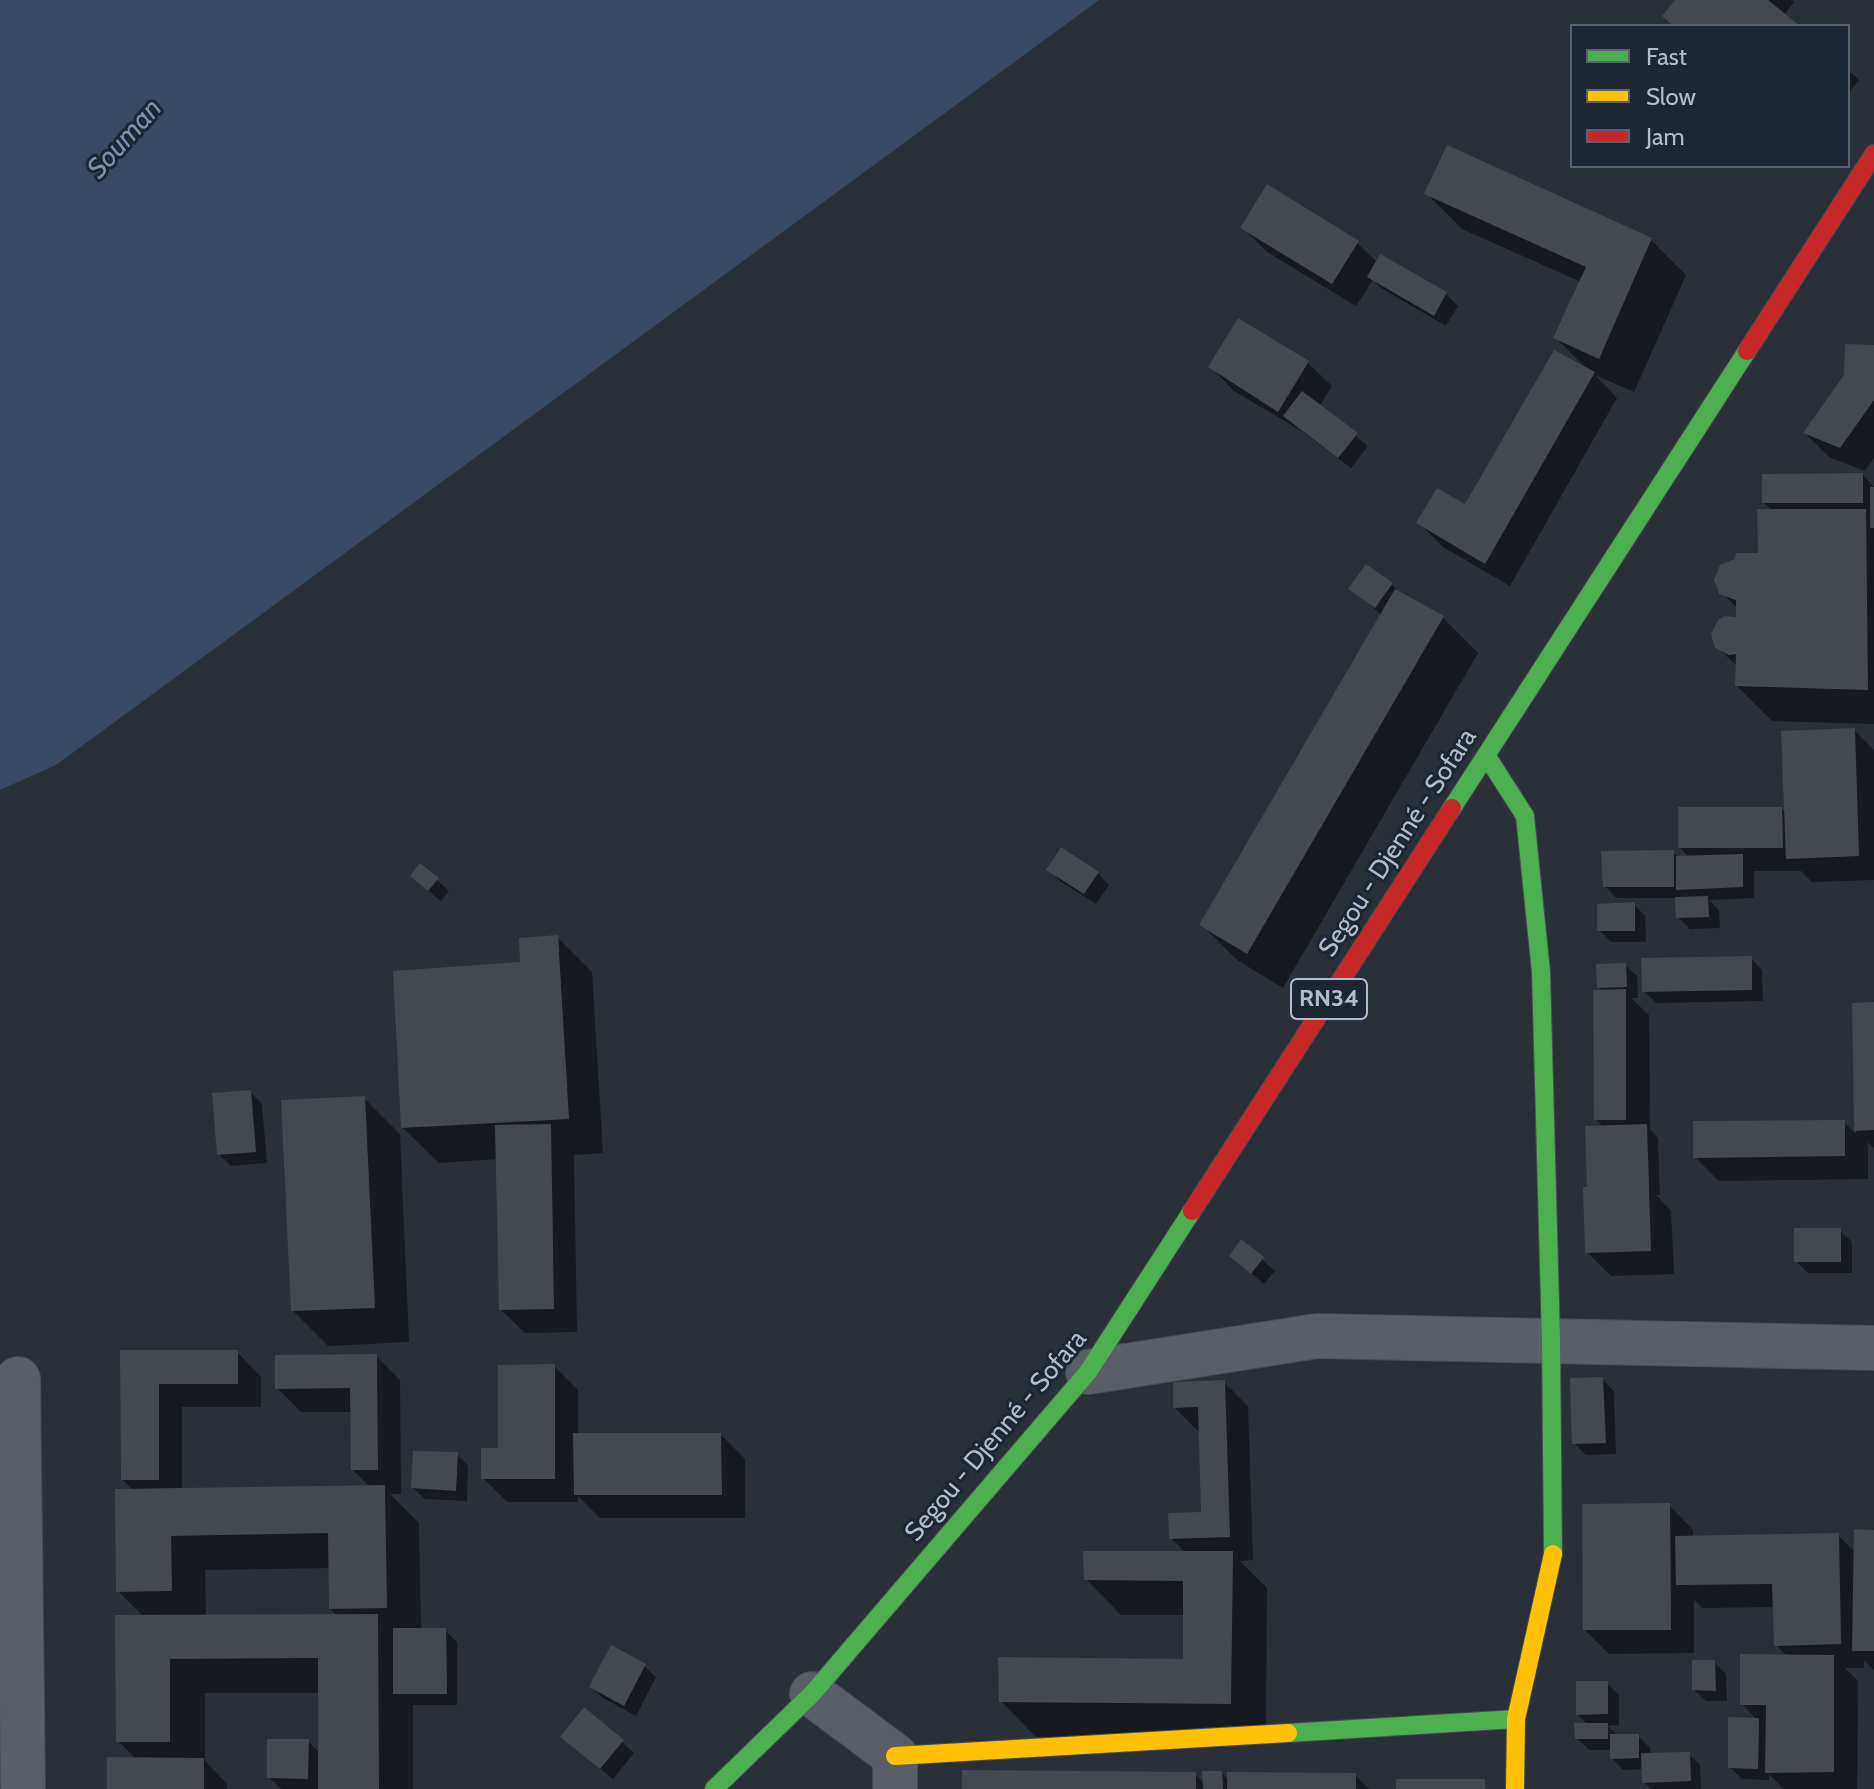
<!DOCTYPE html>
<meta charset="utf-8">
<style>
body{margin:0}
#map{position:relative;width:1874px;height:1789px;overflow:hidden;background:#2a3038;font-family:Cabin,sans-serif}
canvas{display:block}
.legend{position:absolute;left:1570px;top:24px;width:280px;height:144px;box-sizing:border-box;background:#1d2633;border:2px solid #59626f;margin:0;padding:10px 14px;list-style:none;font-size:24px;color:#b4bcc9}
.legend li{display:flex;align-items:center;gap:16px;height:40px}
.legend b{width:40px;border:2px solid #59626f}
</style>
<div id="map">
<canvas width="1874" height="1789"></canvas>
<ul class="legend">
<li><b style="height:10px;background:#4caf50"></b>Fast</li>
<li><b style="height:10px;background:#ffc107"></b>Slow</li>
<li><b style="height:10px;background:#c62828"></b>Jam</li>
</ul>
</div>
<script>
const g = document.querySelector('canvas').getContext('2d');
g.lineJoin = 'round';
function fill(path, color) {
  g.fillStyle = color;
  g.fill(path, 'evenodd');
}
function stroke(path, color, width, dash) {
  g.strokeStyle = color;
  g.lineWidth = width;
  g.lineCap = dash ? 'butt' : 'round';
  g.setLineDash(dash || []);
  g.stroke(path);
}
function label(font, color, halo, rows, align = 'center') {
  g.font = font + ' Cabin,sans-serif';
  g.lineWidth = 6;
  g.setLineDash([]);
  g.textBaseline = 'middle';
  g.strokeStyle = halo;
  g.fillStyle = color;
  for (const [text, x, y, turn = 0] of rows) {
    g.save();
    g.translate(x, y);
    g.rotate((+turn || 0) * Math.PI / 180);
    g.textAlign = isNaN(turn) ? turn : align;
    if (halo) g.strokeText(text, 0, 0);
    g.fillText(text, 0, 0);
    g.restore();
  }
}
const water = new Path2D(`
 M0 0H1099L56 765 0 790Z`);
const shadow = new Path2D(`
 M1678 0H1792L1794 2 1784 15 1797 26H1675Z
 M1848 70 1859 80 1848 93Z
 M1448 147 1651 240 1686 275 1634 392 1595 375 1617 398 1510 586 1443 547 1419 523 1466 507 1587 369 1556 338 1581 282 1462 229 1427 194Z
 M1243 228 1357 243 1377 262 1380 256 1446 294 1458 306 1446 326 1381 288 1373 280 1356 306 1267 252Z
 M1874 347V458L1865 471 1829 457 1805 433Z
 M1308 363 1332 386 1319 407 1368 446 1351 468 1303 432 1234 391 1211 367Z
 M1863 475 1874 487V724L1772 721 1737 686 1738 667 1717 647 1738 619V609L1721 592 1760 555 1773 511 1764 503Z
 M1392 585 1402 595 1443 618 1478 653 1283 988 1237 960 1202 925 1382 615 1351 589Z
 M1854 730 1874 750V880L1812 882 1801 871H1754V898L1709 900 1719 910 1720 928 1690 929 1678 917 1677 898H1616L1605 886 1673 852 1679 858H1690L1680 848 1782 809 1786 813Z
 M1049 869 1098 873 1109 885 1096 904 1060 881Z
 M437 880 449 891 441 901 424 887Z
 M1634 904 1645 916 1646 942H1611L1599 930Z
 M557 937 592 972 603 1153 574 1155 577 1332 525 1333 500 1309 498 1159 439 1163 403 1128Z
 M1751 958 1762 970 1763 1001 1656 1003 1644 991Z
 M1625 965 1637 976 1638 998H1631L1649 1015 1650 1129 1658 1138 1660 1195H1656L1671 1211 1674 1274 1611 1276 1587 1252 1592 1189 1604 1128 1596 1119 1603 992 1598 987Z
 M1854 1004H1874V1148L1868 1142V1179L1719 1181 1695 1157 1844 1122 1856 1134Z
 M250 1092 262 1104 267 1163 231 1166 219 1154Z
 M364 1098 400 1134 409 1342 328 1346 293 1311Z
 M1840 1230 1852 1242V1273H1808L1796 1261Z
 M1242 1242 1275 1271 1264 1284 1244 1267Z
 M122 1352H237L261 1377V1407H182V1490L371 1488 353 1470 352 1412H301L277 1388 376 1356 400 1380 401 1494H390L419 1523 421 1630H445L457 1642V1705H413V1789H281L269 1777 308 1741 320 1753V1693H205V1761L227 1784V1789H109L136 1759 118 1741 144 1617 118 1591 134 1491 123 1480ZM330 1568V1609L338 1616 206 1617 205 1570Z
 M554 1366 578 1390V1435H721L745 1459V1518H600L578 1496V1502H507L483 1478Z
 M1602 1379 1614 1391 1616 1454 1586 1455 1574 1443Z
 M1224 1382 1248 1406 1253 1560 1240 1561 1267 1588 1266 1738 1036 1737 1001 1701 1185 1661V1615H1121L1086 1579 1186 1553 1171 1538 1203 1514 1199 1432 1175 1408Z
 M457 1454 468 1466 467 1501 425 1499 413 1488Z
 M1669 1505 1693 1530V1537L1838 1535 1856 1553 1874 1532V1670L1864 1660V1668H1845L1858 1681 1857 1789H1784L1769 1774V1780L1742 1779 1730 1767 1757 1720 1742 1704 1788 1657 1776 1645 1775 1607 1702 1608 1694 1600V1653L1609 1654 1585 1630Z
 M1714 1662 1726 1674 1727 1701H1706L1694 1690Z
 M644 1666 656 1677 636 1716 603 1698 591 1687Z
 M1607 1683 1619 1695V1725L1608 1726 1618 1736H1638L1650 1748V1755L1689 1754 1700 1765 1701 1789H1651L1644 1782 1643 1769 1623 1770 1612 1758V1750H1589L1577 1738 1588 1725 1578 1715Z
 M622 1742 634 1753 613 1779 574 1748Z
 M1221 1773 1229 1780 1355 1775 1369 1789H964L1195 1774 1205 1784Z`);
const building = new Path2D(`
 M1675 0H1768L1800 26H1674L1662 16Z
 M1447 145 1652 238 1599 359 1553 338 1586 267 1424 194Z
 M1267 184 1359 241 1332 284 1240 228Z
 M1380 254 1447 292 1434 316 1367 277Z
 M1238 318 1309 361 1278 412 1208 367Z
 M1845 344 1874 345V400L1840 448 1803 433 1844 375Z
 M1554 350 1595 372 1485 564 1416 523 1437 488 1465 504Z
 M1302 391 1358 433 1338 458 1283 416Z
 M1863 473V503H1762V474Z
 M1870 487H1874V528H1870Z
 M1757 509H1866L1868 690 1735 686 1736 654 1729 655 1715 648 1711 634 1718 620 1725 616 1736 617V600L1719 594 1714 579 1720 565 1735 559 1736 553H1758Z
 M1366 564 1393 583 1375 608 1348 589Z
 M1395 589 1444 616 1247 954 1199 925Z
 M1855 728 1859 856 1786 859 1781 731Z
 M1678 807H1782L1783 848H1678Z
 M1061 847 1099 872 1084 894 1046 870Z
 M1674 850V887H1603L1601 851Z
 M1743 854V887L1676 890V856Z
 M420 863 439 878 428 891 410 876Z
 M1708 896 1709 917 1676 918 1675 897Z
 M1635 902V931H1597V904Z
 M558 935 569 1119 401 1128 393 971 520 962 519 938Z
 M1752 956V990L1642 992 1641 958Z
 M1626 963 1627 987 1597 988 1596 964Z
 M1626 989V1120H1594L1593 990Z
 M1874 1002V1130L1854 1131 1852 1003Z
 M251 1090 256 1152 217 1155 212 1093Z
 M365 1096 375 1308 291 1311 281 1100Z
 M1845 1120V1156L1693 1158V1121Z
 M551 1124 554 1309 499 1310 495 1125Z
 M1647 1124 1651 1251 1585 1253 1583 1187H1587L1585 1126Z
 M1794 1228H1841V1262H1794Z
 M1241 1239 1264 1257 1251 1274 1229 1256Z
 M120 1350H238V1384H159V1480H121Z
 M377 1354 378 1470H351L350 1388 275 1389V1355Z
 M555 1364V1479H481V1448H498V1365Z
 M1603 1377 1606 1443 1572 1444 1570 1378Z
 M1225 1380 1230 1537 1169 1539 1168 1513 1201 1512 1198 1407 1173 1408V1382Z
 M573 1433H721L722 1495H574Z
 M413 1451 458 1452 456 1491 411 1488Z
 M385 1485 387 1608 329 1609 328 1533 171 1536 172 1591 116 1592 115 1489Z
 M1670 1503 1671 1630H1583L1582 1504Z
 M1854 1529 1874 1530V1651H1852Z
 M1839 1533 1841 1644 1774 1646 1772 1584 1676 1585 1675 1536Z
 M1083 1551H1233L1231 1704 999 1702 998 1657 1183 1659V1581L1084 1580Z
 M378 1614 379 1789H318V1658L170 1659V1742H116L115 1615Z
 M393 1628H446L447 1694H393Z
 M611 1645 646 1664 624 1706 589 1687Z
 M1740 1654 1834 1655V1772L1765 1773 1766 1705H1740Z
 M1692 1660H1715L1716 1691 1692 1690Z
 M1576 1681H1608V1714L1576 1715Z
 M584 1707 624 1740 600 1769 560 1737Z
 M1728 1717 1759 1718 1758 1769 1728 1768Z
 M1574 1723H1608V1739H1575Z
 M1610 1734H1639V1758L1610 1759Z
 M267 1739H309L308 1779 267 1778Z
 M1690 1752 1691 1781 1642 1783 1641 1753Z
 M107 1757 204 1758V1789H107Z
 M962 1770 1196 1772V1789H962Z
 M1202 1771H1222L1223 1789H1203Z
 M1227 1772 1356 1773V1789H1227Z
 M1396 1779H1485V1789H1396Z`);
const street = new Path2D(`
 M1088 1372 1317 1336 1874 1348
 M18 1379 23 1789
 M812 1694 895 1756V1789`);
const fast = new Path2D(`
 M1486 755 1525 816 1541 972 1551 1340 1553 1554
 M1452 808 1747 351
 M1288 1733 1516 1719
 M714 1789 812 1694 1088 1372 1192 1211`);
const slow = new Path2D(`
 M895 1756 1288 1733
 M1515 1789 1516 1719 1553 1554`);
const jam = new Path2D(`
 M1747 351 1874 154
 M1192 1211 1452 808`);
const shields = [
 [1329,999,76]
];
const shieldNames = [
 ["RN34",1329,999]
];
const streetNames = [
 ["Segou - Djenné - Sofara",1398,843,-57],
 ["Segou - Djenné - Sofara",996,1436,-50]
];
const waterNames = [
 ["Souman",125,139,-48]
];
fill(water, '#384963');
fill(shadow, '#0007');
fill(building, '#444950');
stroke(street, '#484c53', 46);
stroke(fast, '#484c53', 20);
stroke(slow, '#484c53', 20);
stroke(jam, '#484c53', 20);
stroke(street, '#5a5e66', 44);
stroke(fast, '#4caf50', 18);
stroke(slow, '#ffc107', 18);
stroke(jam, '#c62828', 18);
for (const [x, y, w] of shields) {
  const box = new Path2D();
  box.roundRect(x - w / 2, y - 20, w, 40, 6);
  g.fillStyle = '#1d2633';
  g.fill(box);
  stroke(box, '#b4bcc9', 2);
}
label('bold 24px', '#b4bcc9', null, shieldNames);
label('26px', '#b4bcc9', '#1d2633', streetNames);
label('italic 28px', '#7c92b1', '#1d2633', waterNames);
</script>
